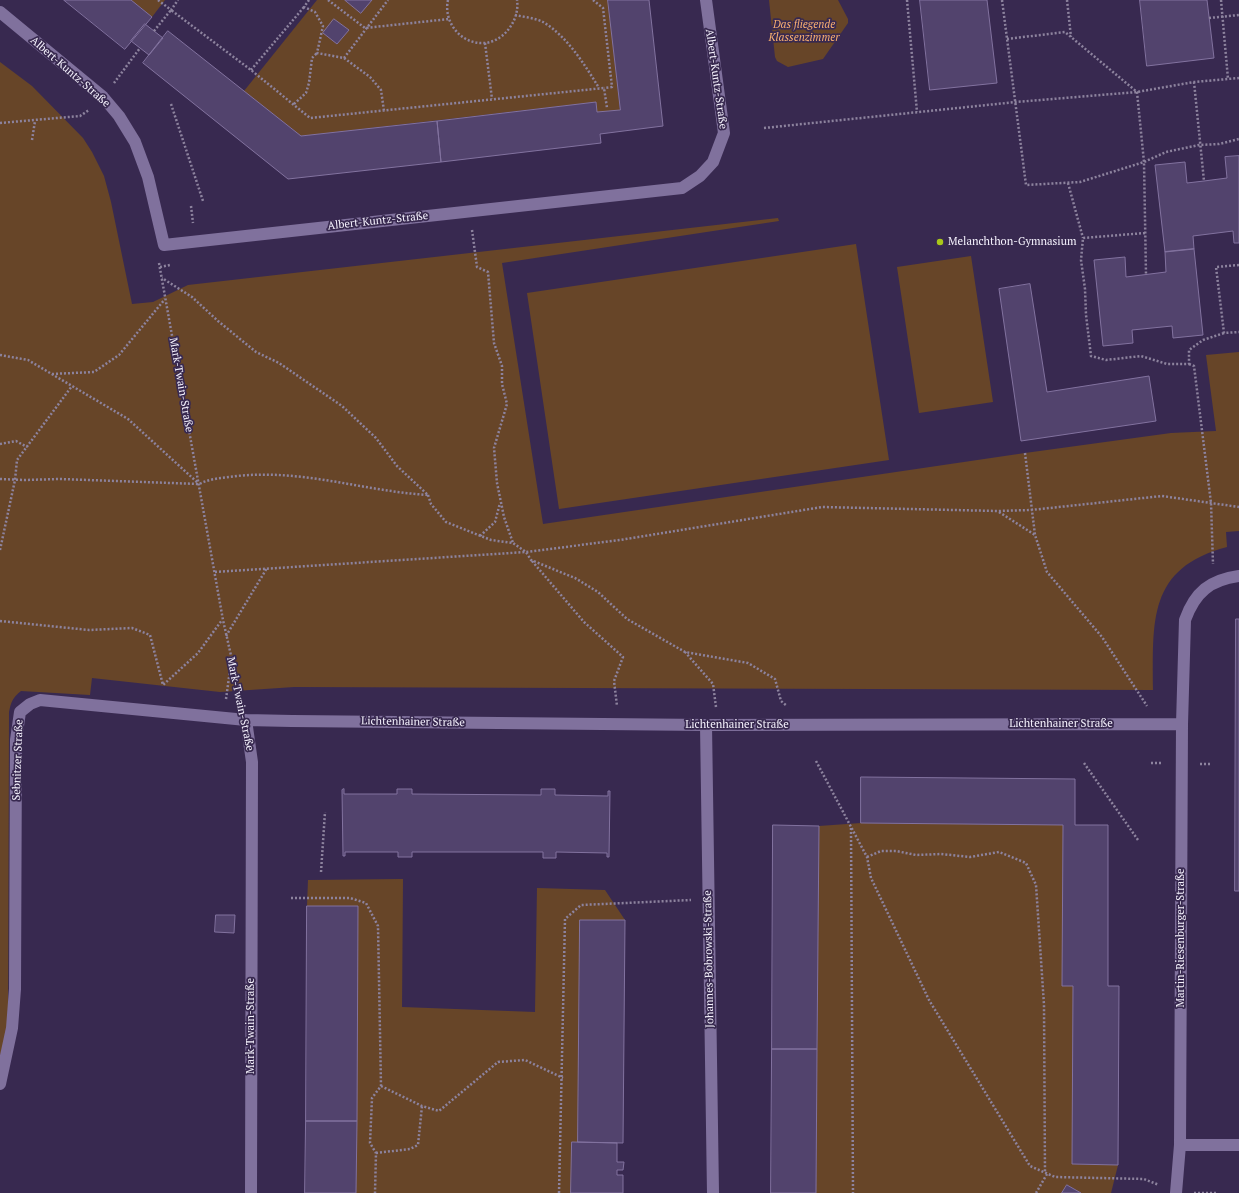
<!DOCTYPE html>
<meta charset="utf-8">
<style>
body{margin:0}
canvas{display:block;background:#382950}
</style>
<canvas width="1239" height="1193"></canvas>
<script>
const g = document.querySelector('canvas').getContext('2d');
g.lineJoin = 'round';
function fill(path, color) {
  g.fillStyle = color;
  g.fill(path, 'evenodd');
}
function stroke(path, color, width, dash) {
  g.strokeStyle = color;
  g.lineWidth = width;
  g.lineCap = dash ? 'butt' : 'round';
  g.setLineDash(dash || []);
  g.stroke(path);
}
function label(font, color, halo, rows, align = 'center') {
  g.font = font + ' "PT Serif",serif';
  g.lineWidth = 3.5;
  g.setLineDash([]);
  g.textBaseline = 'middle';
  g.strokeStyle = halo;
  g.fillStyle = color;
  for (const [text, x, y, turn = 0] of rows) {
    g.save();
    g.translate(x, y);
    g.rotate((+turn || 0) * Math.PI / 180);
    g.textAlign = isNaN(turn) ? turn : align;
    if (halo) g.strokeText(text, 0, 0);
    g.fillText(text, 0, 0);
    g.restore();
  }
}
const green = new Path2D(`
 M131 0H165L152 17Z
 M317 0H608L620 110 597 112 596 102 301 136 244 91Z
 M769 0H838L848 19V23L823 59 788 67 777 61 775 57Z
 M0 62 32 86 83 138 92 152 104 176 111 202 132 304 153 302 188 285 778 218 779 221 502 263 543 524 1025 453 1171 433 1216 431 1206 355 1239 352V531L1226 532 1227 547C1147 568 1153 622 1153 690L294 687 220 692 92 678 90 695 21 691C13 697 11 702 9 712L8 1026 0 1057Z
 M856 244 889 460 559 509 527 293Z
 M971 256 993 402 919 413 897 267Z
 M861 823 1063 825 1062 985 1073 986 1072 1164 1118 1165 1111 1193H1081L1067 1185 1062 1193H816L819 826Z
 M403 879 402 1007 535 1012 537 888 605 890 625 920H580L578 1142 572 1143 571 1193H356L358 907 307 906 308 880Z`);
const building = new Path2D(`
 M64 0H131L152 17 125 49Z
 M345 0H372L361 13Z
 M608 0H649L663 126 600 134 601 143 441 162 437 121 596 102 597 112 620 110Z
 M920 0H987L997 83 930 90Z
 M1140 0H1207L1214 58 1147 66Z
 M334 19 349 30 337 44 323 33Z
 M145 24 163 38 149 55 131 41Z
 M168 31 301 136 437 121 441 162 288 179 143 63Z
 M1239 156V243H1234L1233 231 1193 236 1194 249 1165 252 1155 165 1185 162 1187 183 1204 181 1227 178 1225 157Z
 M1194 249 1203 335 1173 338 1172 326 1132 330 1133 343 1103 346 1094 260 1125 257 1126 277 1166 272 1165 252Z
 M1030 284 1047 392 1149 376 1156 421 1021 441 999 289Z
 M1236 619H1239V891H1235Z
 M861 777 1075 779V825H1108V986H1119L1118 1165 1072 1164 1073 986H1062L1063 825 861 823Z
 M344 789V794H397V789H412V794L541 795V789H555V795L608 796V791H610L609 857H607V853L556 852V858H543V852H412V857H398V852H345V856H343L342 790Z
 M773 825 819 826 817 1049H772Z
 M307 906H358L357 1121H306Z
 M216 915H235L234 933 215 932Z
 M580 920H625L623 1143 578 1142Z
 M772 1049H817L816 1193H771Z
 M306 1121H357L356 1193H305Z
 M572 1142 617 1143V1162H624L623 1170H617V1175H623V1193H571Z
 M1067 1185 1081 1193H1062Z`);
const path = new Path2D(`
 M158 0 171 10 178 0
 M309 0 304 7 315 12 323 26 317 53 344 58 370 77 381 90 384 111
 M328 0 365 28 449 19
 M448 0C443 22 461 45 485 43 505 41 520 19 517 0
 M593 0 603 8 612 87 604 88
 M907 0 917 112
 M1002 0 1026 185 1080 182 1144 162 1166 152 1199 145 1219 144 1239 139
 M1067 0 1071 37
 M1221 0 1228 79
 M515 15C524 17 535 18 543 22 567 36 585 65 599 88
 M1209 18 1239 15
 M154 31 171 10 251 70 310 118 604 88 607 108
 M1007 39 1065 32 1137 92 1144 162 1146 275
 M485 43 492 99
 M344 58 388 0
 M251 70 304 7
 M1194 82 1204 181
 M114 83 140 48
 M171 104 203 201
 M294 104 306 93 309 83 312 58 317 53
 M0 123 80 116 89 110
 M764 128 1016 102 1137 92 1194 82 1239 78
 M32 140 35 121
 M1068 183 1083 238
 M191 206 193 223
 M472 230 477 267 488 272 494 343 502 366V384L507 404 494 448 497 483 504 517 513 543
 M1145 233 1083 238 1081 260 1085 289 1086 315 1091 356 1106 360 1141 356 1167 364H1189V350L1203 340 1224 333
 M159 263 223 620 241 700
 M1239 265 1216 267 1224 333 1239 332
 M160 267 170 265
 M0 355 28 360 128 419 198 483
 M1189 364 1194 366 1211 503 1213 564
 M52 374 94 372 119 355 165 299
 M0 444 16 441 27 447
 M1025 453 1035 535 1047 572 1102 637 1147 706
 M0 479 24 480 60 479 199 484C211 478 224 478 237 476 304 469 363 491 428 495L397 466 376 438 342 406 279 363 256 352 218 321 192 297 162 278
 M428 495 431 504 446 522 491 540 513 543 526 552 531 560 575 578 598 592 627 619 685 652
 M999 512 1035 535
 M480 536 495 522 500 503
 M0 550 15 480 17 460 72 386
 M532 561 584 622 623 657 614 681 617 706
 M215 572 526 552 620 540 822 507 998 511 1031 510 1162 496 1239 507
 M0 621 89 630 132 628 150 635 163 685 198 653 222 620
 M226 636 267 568
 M226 699 231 663
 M716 707 713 684 685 652 748 663 775 679 781 701 787 706
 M816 761 867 857 871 878 929 1000 1030 1166 1055 1177 1144 1179 1159 1185
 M1084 763 1138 840
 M1151 763H1163
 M1200 764H1211
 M851 828 853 1193
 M867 857 881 851H896L916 855 941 854 970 857 999 852 1026 863 1036 885 1044 1005 1045 1173
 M321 872 325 812
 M291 898H350L366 903 378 926 381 1086 372 1098 370 1143 376 1153 375 1193
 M381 1086 422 1106 439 1111 498 1062 525 1060 563 1078
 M376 1153 410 1149 418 1145 422 1106
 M559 1193 565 919 581 905 691 900
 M1036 1193 1047 1174
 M1194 1193H1216`);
const minor = new Path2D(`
 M0 12 103 97 119 116 135 142 148 177 164 245 682 188 700 176 713 162 724 133 706 0
 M246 720 252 762 251 1193
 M706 725 713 1193
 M0 1084 12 1028 15 989 16 740 20 712 30 704 40 700 246 720 292 721 706 725 1182 724
 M1180 1145H1239
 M1176 1193 1180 1145 1182 724 1185 620C1195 592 1210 580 1239 576`);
const markers = [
 [940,242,4,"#aac719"]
];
const parkNames = [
 ["Das fliegende",804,25],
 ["Klassenzimmer",804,38]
];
const streetNames = [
 ["Albert-Kuntz-Straße",70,72,41],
 ["Albert-Kuntz-Straße",716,79,82],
 ["Albert-Kuntz-Straße",378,221,-6],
 ["Mark-Twain-Straße",181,385,80],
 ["Mark-Twain-Straße",240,704,78],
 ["Lichtenhainer Straße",413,722,1],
 ["Lichtenhainer Straße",1061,724],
 ["Lichtenhainer Straße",737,725],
 ["Sebnitzer Straße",18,760,-88],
 ["Martin-Riesenburger-Straße",1181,938,-90],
 ["Johannes-Bobrowski-Straße",709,959,-91],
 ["Mark-Twain-Straße",251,1026,-90]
];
const poiNames = [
 ["Melanchthon-Gymnasium",948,242]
];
fill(green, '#674528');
fill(building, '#52436d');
stroke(building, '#82729f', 1);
stroke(path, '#8d839e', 2.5, [2, 2]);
stroke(minor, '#80719d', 12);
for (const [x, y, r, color] of markers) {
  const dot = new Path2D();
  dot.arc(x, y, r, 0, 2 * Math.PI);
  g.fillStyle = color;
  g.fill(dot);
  stroke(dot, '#382950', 1.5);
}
label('italic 11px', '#f9af70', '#382950', parkNames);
label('11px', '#f5f2fd', '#382950', streetNames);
label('11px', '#f5f2fd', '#382950', poiNames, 'left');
</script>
